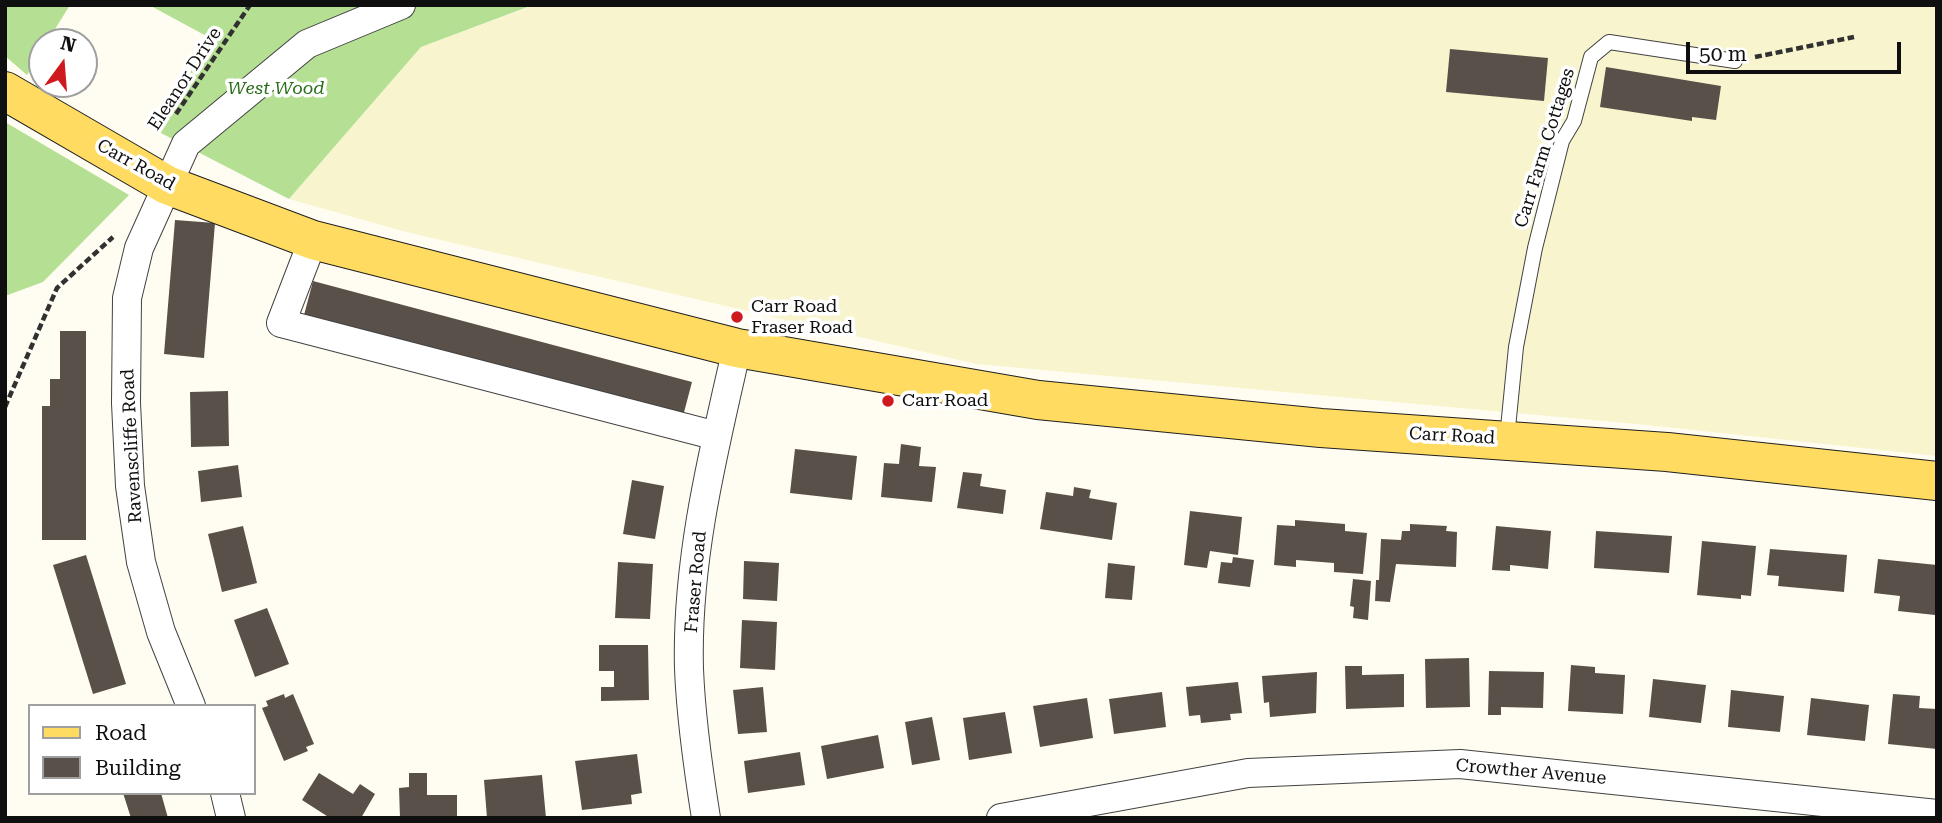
<!DOCTYPE html>
<style>
body{margin:0}
#map{position:relative;width:1942px;height:823px;overflow:hidden;background:#fffdf1;font-family:"Roboto Serif",serif}
canvas{display:block}
.frame{position:absolute;inset:0;border:7px solid #0f0f0f;pointer-events:none}
.legend{position:absolute;left:28px;top:704px;width:228px;height:91px;box-sizing:border-box;background:#fff;border:2px solid #9f9f9f;margin:0;padding:9px 12px;list-style:none;font-size:21px;color:#0f0f0f}
.legend li{display:flex;align-items:center;gap:14px;height:35px}
.legend b{width:35px;border:2px solid #9f9f9f}
.north{position:absolute;left:28px;top:28px;width:70px;height:70px;box-sizing:border-box;background:#fff;border:2px solid #9f9f9f;border-radius:50%;rotate:16deg;font-size:19px;font-weight:700;line-height:28px;text-align:center;color:#0f0f0f}
.north::after{content:'';display:block;margin:auto;width:24px;height:32px;background:#ce191f;clip-path:polygon(50% 0,100% 100%,50% 72%,0 100%)}
.scale{position:absolute;left:1686px;top:42px;width:215px;height:32px;box-sizing:border-box;border:4px solid #0f0f0f;border-top:0;padding-left:9px;font-size:21px;line-height:24px;white-space:nowrap;color:#0f0f0f;-webkit-text-stroke:5px #fff;paint-order:stroke}
</style>
<div id="map">
<canvas width="1942" height="823"></canvas>
<div class="frame"></div>
<ul class="legend">
<li><b style="height:9px;background:#ffdb61"></b>Road</li>
<li><b style="height:19px;background:#59504a"></b>Building</li>
</ul>
<div class="north">N</div>
<div class="scale">50 m</div>
</div>
<script>
const g = document.querySelector('canvas').getContext('2d');
g.lineJoin = 'round';
function fill(path, color) {
  g.fillStyle = color;
  g.fill(path, 'evenodd');
}
function stroke(path, color, width, dash) {
  g.strokeStyle = color;
  g.lineWidth = width;
  g.lineCap = dash ? 'butt' : 'round';
  g.setLineDash(dash || []);
  g.stroke(path);
}
function label(font, color, halo, rows, align = 'center') {
  g.font = font + ' "Roboto Serif",serif';
  g.lineWidth = 7;
  g.setLineDash([]);
  g.textBaseline = 'middle';
  g.strokeStyle = halo;
  g.fillStyle = color;
  for (const [text, x, y, turn = 0] of rows) {
    g.save();
    g.translate(x, y);
    g.rotate((+turn || 0) * Math.PI / 180);
    g.textAlign = isNaN(turn) ? turn : align;
    if (halo) g.strokeText(text, 0, 0);
    g.fillText(text, 0, 0);
    g.restore();
  }
}
const farmland = new Path2D(`
 M535 5H1937V456L1636 424 976 364 406 232 289 199 421 47Z`);
const forest = new Path2D(`
 M5 5H70L47 42H42V51L27 75 5 56Z
 M149 5H533L421 47 289 199 157 131 210 38Z
 M5 122 129 195 43 282 5 296Z`);
const building = new Path2D(`
 M1450 49 1548 58 1544 101 1446 92Z
 M1606 67 1721 86 1716 120 1692 117V121L1600 107Z
 M175 220 215 223 204 358 164 354Z
 M313 281 692 382 682 420 303 319Z
 M60 331H86V540H42V406H50V379H60Z
 M228 391 229 446 191 447 190 392Z
 M901 444 921 447 919 466 936 467 932 502 881 497 884 463 899 464Z
 M795 449 857 456 852 500 790 493Z
 M238 465 242 497 201 502 198 471Z
 M963 472 982 474 980 486 1006 490 1003 514 957 508Z
 M632 480 664 486 655 539 623 534Z
 M1074 487 1091 490 1089 498 1117 503 1112 540 1040 529 1046 492 1073 496Z
 M1190 511 1242 517 1238 555 1210 551 1207 568 1184 565Z
 M1295 520 1345 524V531L1367 533 1363 574 1334 572V563L1296 560V567L1274 565 1277 525 1295 526Z
 M1410 524 1447 526 1446 531 1457 532 1456 567 1396 564 1390 602 1375 601 1376 580H1379L1381 539 1401 540 1402 531H1410Z
 M243 526 257 583 222 592 208 534Z
 M1496 526 1551 531 1548 569 1510 565V571L1492 570Z
 M1596 531 1672 536 1669 573 1594 568Z
 M1702 541 1756 546 1751 596 1741 595V599L1697 595Z
 M1770 549 1847 555 1844 592 1778 586 1779 576 1767 575Z
 M86 555 126 684 93 694 53 565Z
 M1233 557 1254 560 1250 587 1218 583 1221 562 1232 563Z
 M1878 559 1937 565 1935 615 1898 611 1900 596 1874 593Z
 M744 561 779 563 777 601 743 599Z
 M618 562 653 564 650 619 615 618Z
 M1108 563 1135 566 1132 600 1105 598Z
 M1353 579 1371 581 1368 620 1353 618 1354 607 1350 606Z
 M267 608 289 664 255 677 234 620Z
 M742 620 777 622 775 670 740 668Z
 M599 645H648L649 700 601 701V687H614V671H599Z
 M1469 658 1470 707 1426 708 1425 659Z
 M1571 665 1595 667V673L1625 675 1623 714 1568 711Z
 M1345 666H1362V675L1404 674V707L1346 709Z
 M1489 671 1544 672 1543 708 1501 707V715H1488Z
 M1317 672 1316 713 1270 717 1269 702 1264 703 1262 676Z
 M1653 679 1706 685 1701 723 1649 717Z
 M1238 682 1242 713 1230 714 1231 720 1201 723 1200 715 1189 716 1186 687Z
 M763 687 767 732 738 734 733 690Z
 M1731 690 1784 696 1780 732 1728 727Z
 M1162 692 1166 727 1114 734 1109 699Z
 M284 694 285 698 293 694 314 744 306 747 308 751 284 761 262 708 268 706 266 701Z
 M1893 694 1920 696 1919 708 1937 709V749L1888 744Z
 M1087 698 1093 738 1040 747 1033 706Z
 M1811 698 1869 705 1865 741 1807 735Z
 M1005 712 1012 753 969 760 963 718Z
 M932 717 940 760 912 765 905 722Z
 M878 735 884 768 827 779 821 746Z
 M800 752 805 785 748 793 744 761Z
 M637 754 642 793 631 795 632 804 582 810 575 761Z
 M319 773 353 794 360 784 375 794 361 818H330L302 800Z
 M409 773H427V795H457V818H400L399 788 409 787Z
 M542 775 546 818H487L484 780Z
 M123 793H161L168 818H131Z`);
const path = new Path2D(`
 M1755 57 1854 37
 M176 114 250 5
 M5 407 57 288 113 237`);
const lane = new Path2D(`
 M1507 438 1516 347 1535 248 1562 141 1574 121 1591 57 1609 42 1735 61`);
const street = new Path2D(`
 M313 240 281 323 717 436
 M191 706 161 632 141 562 130 486 126 403 127 298 139 248 186 144 307 44 401 5
 M225 793 231 818
 M706 818C698 768 691 719 689 669 686 561 713 453 737 348
 M1001 818 1248 773 1460 764 1937 814`);
const primary = new Path2D(`
 M5 91 167 185 313 240 737 348 1038 400 1321 428 1667 452 1937 481`);
const markers = [
 [737,317,7,"#ce191f"],
 [888,401,7,"#ce191f"]
];
const streetNames = [
 ["Eleanor Drive",185,79,-57],
 ["Carr Farm Cottages",1545,148,-73],
 ["Carr Road",136,165,29],
 ["Carr Road",1452,436,3],
 ["Ravenscliffe Road",132,446,-93],
 ["Fraser Road",696,582,-85],
 ["Crowther Avenue",1531,772,5]
];
const parkNames = [
 ["West Wood",276,89]
];
const poiNames = [
 ["Carr Road",751,307],
 ["Fraser Road",751,328],
 ["Carr Road",902,401]
];
fill(farmland, '#f8f5ce');
fill(forest, '#b5e094');
fill(building, '#59504a');
stroke(lane, '#424242', 16);
stroke(street, '#424242', 30);
stroke(primary, '#202020', 40);
stroke(path, '#313131', 4.5, [7, 3.5]);
stroke(lane, '#fff', 14);
stroke(street, '#fff', 28);
stroke(primary, '#ffdb61', 38);
for (const [x, y, r, color] of markers) {
  const dot = new Path2D();
  dot.arc(x, y, r, 0, 2 * Math.PI);
  g.fillStyle = color;
  g.fill(dot);
  stroke(dot, '#fff', 2.5);
}
label('18px', '#0f0f0f', '#fff', streetNames);
label('italic 18px', '#296e18', '#fff', parkNames);
label('18px', '#0f0f0f', '#fff', poiNames, 'left');
</script>
